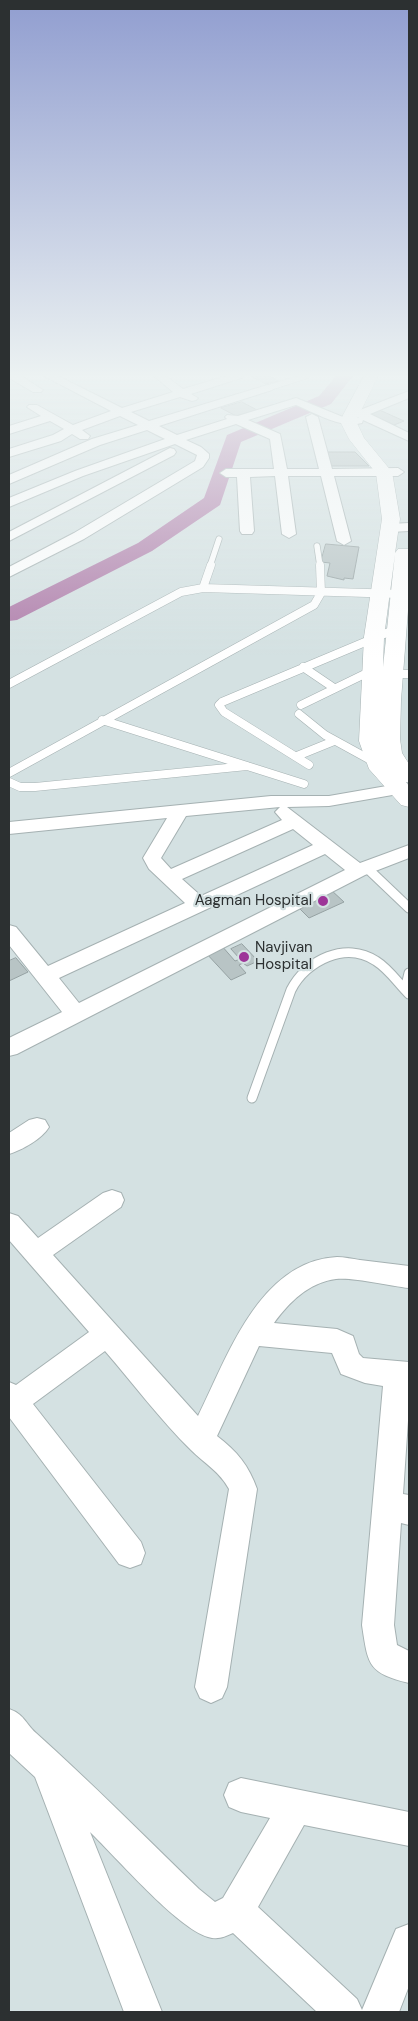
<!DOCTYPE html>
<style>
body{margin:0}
#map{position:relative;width:418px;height:2021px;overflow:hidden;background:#d4e1e2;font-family:"DM Sans",sans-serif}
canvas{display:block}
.frame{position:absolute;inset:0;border:10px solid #2c3031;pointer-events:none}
</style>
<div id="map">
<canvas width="418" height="2021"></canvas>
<div class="frame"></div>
</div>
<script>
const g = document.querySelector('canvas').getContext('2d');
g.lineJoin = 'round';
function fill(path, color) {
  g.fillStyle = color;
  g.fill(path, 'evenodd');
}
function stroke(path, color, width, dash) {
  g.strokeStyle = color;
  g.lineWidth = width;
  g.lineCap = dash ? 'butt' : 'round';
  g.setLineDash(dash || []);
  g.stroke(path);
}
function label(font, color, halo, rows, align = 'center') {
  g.font = font + ' "DM Sans",sans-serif';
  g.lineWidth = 4.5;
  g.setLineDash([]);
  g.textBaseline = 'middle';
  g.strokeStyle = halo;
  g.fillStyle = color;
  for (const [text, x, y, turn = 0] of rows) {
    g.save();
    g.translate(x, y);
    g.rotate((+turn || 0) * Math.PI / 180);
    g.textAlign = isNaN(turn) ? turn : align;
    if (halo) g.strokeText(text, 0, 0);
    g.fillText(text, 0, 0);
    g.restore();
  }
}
const river = new Path2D(`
 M336 376H353L331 404 241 442 220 505 152 551 17 620 9 621V607L138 543 204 498 227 435 319 396Z`);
const building = new Path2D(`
 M251 376H269L279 381 266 384Z
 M242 402 257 410 236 416 221 408Z
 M375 408 404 421 394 425 365 412Z
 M326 452H355L369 466H328Z
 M326 544 359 547 353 579 344 578V580L327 576 330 563 321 562Z
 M330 889 344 902 309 918 296 905Z
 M242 944 258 961 247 966 243 963 239 965 246 973 231 980 205 952 221 945 235 961 240 959 231 949Z
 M16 958 28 972 9 981V961Z`);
const serviceFar2 = new Path2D(`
 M268 388 306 376
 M317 546 320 566
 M210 566 219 539`);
const serviceFar1 = new Path2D(`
 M203 588 211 565
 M303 667 334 688
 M392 674H409
 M9 684 181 592 203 588 400 594
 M301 705 373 670
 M299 714 325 735 376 763
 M102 720 304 784
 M297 756 334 741
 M309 765 224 712 219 705 222 702 396 629
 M9 773 314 605 321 593 320 565
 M9 782 20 787H35L247 766`);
const service = new Path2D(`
 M367 868 409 908
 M405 990 409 973
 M252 1098 291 990C306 960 346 941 376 961 389 969 398 983 409 994`);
const minor = new Path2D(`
 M9 376H21L43 390 41 392H33L9 378Z
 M44 376H58L122 408 173 392 154 376H166L183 389 226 376H243L241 378 191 394 198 398 196 400 192 401 180 397 131 412 149 421 264 386 268 385 274 388 272 390 159 426 177 435 227 419 225 417 227 415 238 416 296 398 343 417 359 418 350 412 352 410H360L409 391V398L370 414 409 433V441L363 420 362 423C340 429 316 413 296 405L248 420 280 434 287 469H319L306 417 312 414 318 417 332 469 398 468 404 472 398 476H334L351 541 344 545 337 541 321 476H288L296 534 289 538 282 534 275 476 250 477 254 531 252 534H242L240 531 237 477H226L220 473 226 469H274L270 439 236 424 186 440 201 447 209 454V458L203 467 84 539 9 577V567L74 533 195 461 197 455 175 444 83 476 9 507V498L75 471 165 439 147 430 100 445 9 484V475L92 439 138 425 120 416 82 430 90 436 88 439H80L72 434 61 441 9 457V449L53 435 64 429 50 421 9 434V426L41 416 27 407 29 405H37L73 425 111 411Z
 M170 448 174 449 176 452 174 455 9 541V532Z
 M409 523V531L390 532 383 528 390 524Z
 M398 784 404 785 407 789 404 793 329 806 287 807 360 863 409 845V858L365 875 17 1054 9 1056V1038L62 1012 9 945V925L16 927 48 966 185 903 149 869 143 858 167 818 9 834V822L271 796H329ZM280 807 275 812 282 820 171 869 161 858 186 816ZM293 829 313 845 201 896 182 879ZM325 854 345 870 79 1003 59 978Z
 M37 1118 45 1120 49 1127C42 1139 22 1150 9 1154V1133L29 1120Z
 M112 1190 121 1193 124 1200 121 1207 53 1255 198 1416C227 1358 259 1261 337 1257 344 1257 353 1259 360 1260 376 1262 393 1264 409 1266V1288C389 1286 354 1277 336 1279 310 1282 289 1302 274 1323L337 1329 353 1336 359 1354 363 1358 409 1362V1406L403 1494 409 1495V1525L401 1523 394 1625 397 1645 409 1651V1683C368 1673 368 1665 362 1625L383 1386 365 1383 341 1374 332 1353 259 1346 217 1436C237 1451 249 1466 257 1489L227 1687 222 1698 211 1703 200 1698 195 1687 229 1489C220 1472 204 1463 191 1450 161 1421 133 1383 105 1351L33 1404 141 1542 145 1553 141 1564 130 1568 119 1564 9 1417V1382L16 1385 89 1332 9 1240V1213L18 1216 38 1238 103 1193Z
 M9 1709C24 1714 25 1723 36 1733 92 1783 145 1837 199 1889L215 1902 223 1898 270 1818 241 1812 229 1807 224 1795 229 1783 241 1778 409 1812V1846L304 1825 258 1907 357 1999 362 2010 396 1929 409 1924V1986L399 2012H317L233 1933C224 1937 218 1940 208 1937 177 1928 116 1857 90 1832L162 2012H124L35 1777 9 1753Z`);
const primary = new Path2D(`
 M364 376H378L356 421 364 438 392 472 400 519 395 553 398 549H409V597L401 700 400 739 402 753 409 764V782H406L409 786V807L401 805 369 769 359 741 364 637 382 519 376 473 349 439 340 421ZM395 554 383 667 384 637Z`);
const markers = [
 [323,901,6,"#9d3598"],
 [244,957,6,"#9d3598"]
];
const poiNames = [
 ["Aagman Hospital",312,901],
 ["Navjivan",255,948,"left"],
 ["Hospital",255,965,"left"]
];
fill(river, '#b07eab');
fill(building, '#b8c4c5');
stroke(building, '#95a1a2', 1);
stroke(serviceFar2, '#a5b1b2', 7);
stroke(serviceFar1, '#a5b1b2', 9);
stroke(service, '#a5b1b2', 11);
stroke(minor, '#a5b1b2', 2);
stroke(primary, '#a5b1b2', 1);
stroke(serviceFar2, '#fff', 5.5);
stroke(serviceFar1, '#fff', 8);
stroke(service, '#fff', 9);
fill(minor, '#fff');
fill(primary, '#fff');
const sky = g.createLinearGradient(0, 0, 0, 659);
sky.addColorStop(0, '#919ed0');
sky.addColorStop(0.57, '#ecf2f2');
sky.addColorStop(1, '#ecf2f200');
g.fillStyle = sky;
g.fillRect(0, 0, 418, 659);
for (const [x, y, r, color] of markers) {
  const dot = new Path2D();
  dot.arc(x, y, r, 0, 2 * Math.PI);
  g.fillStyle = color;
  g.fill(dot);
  stroke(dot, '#d4e1e2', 2);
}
label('15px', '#2c3031', '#d4e1e2', poiNames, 'right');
</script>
